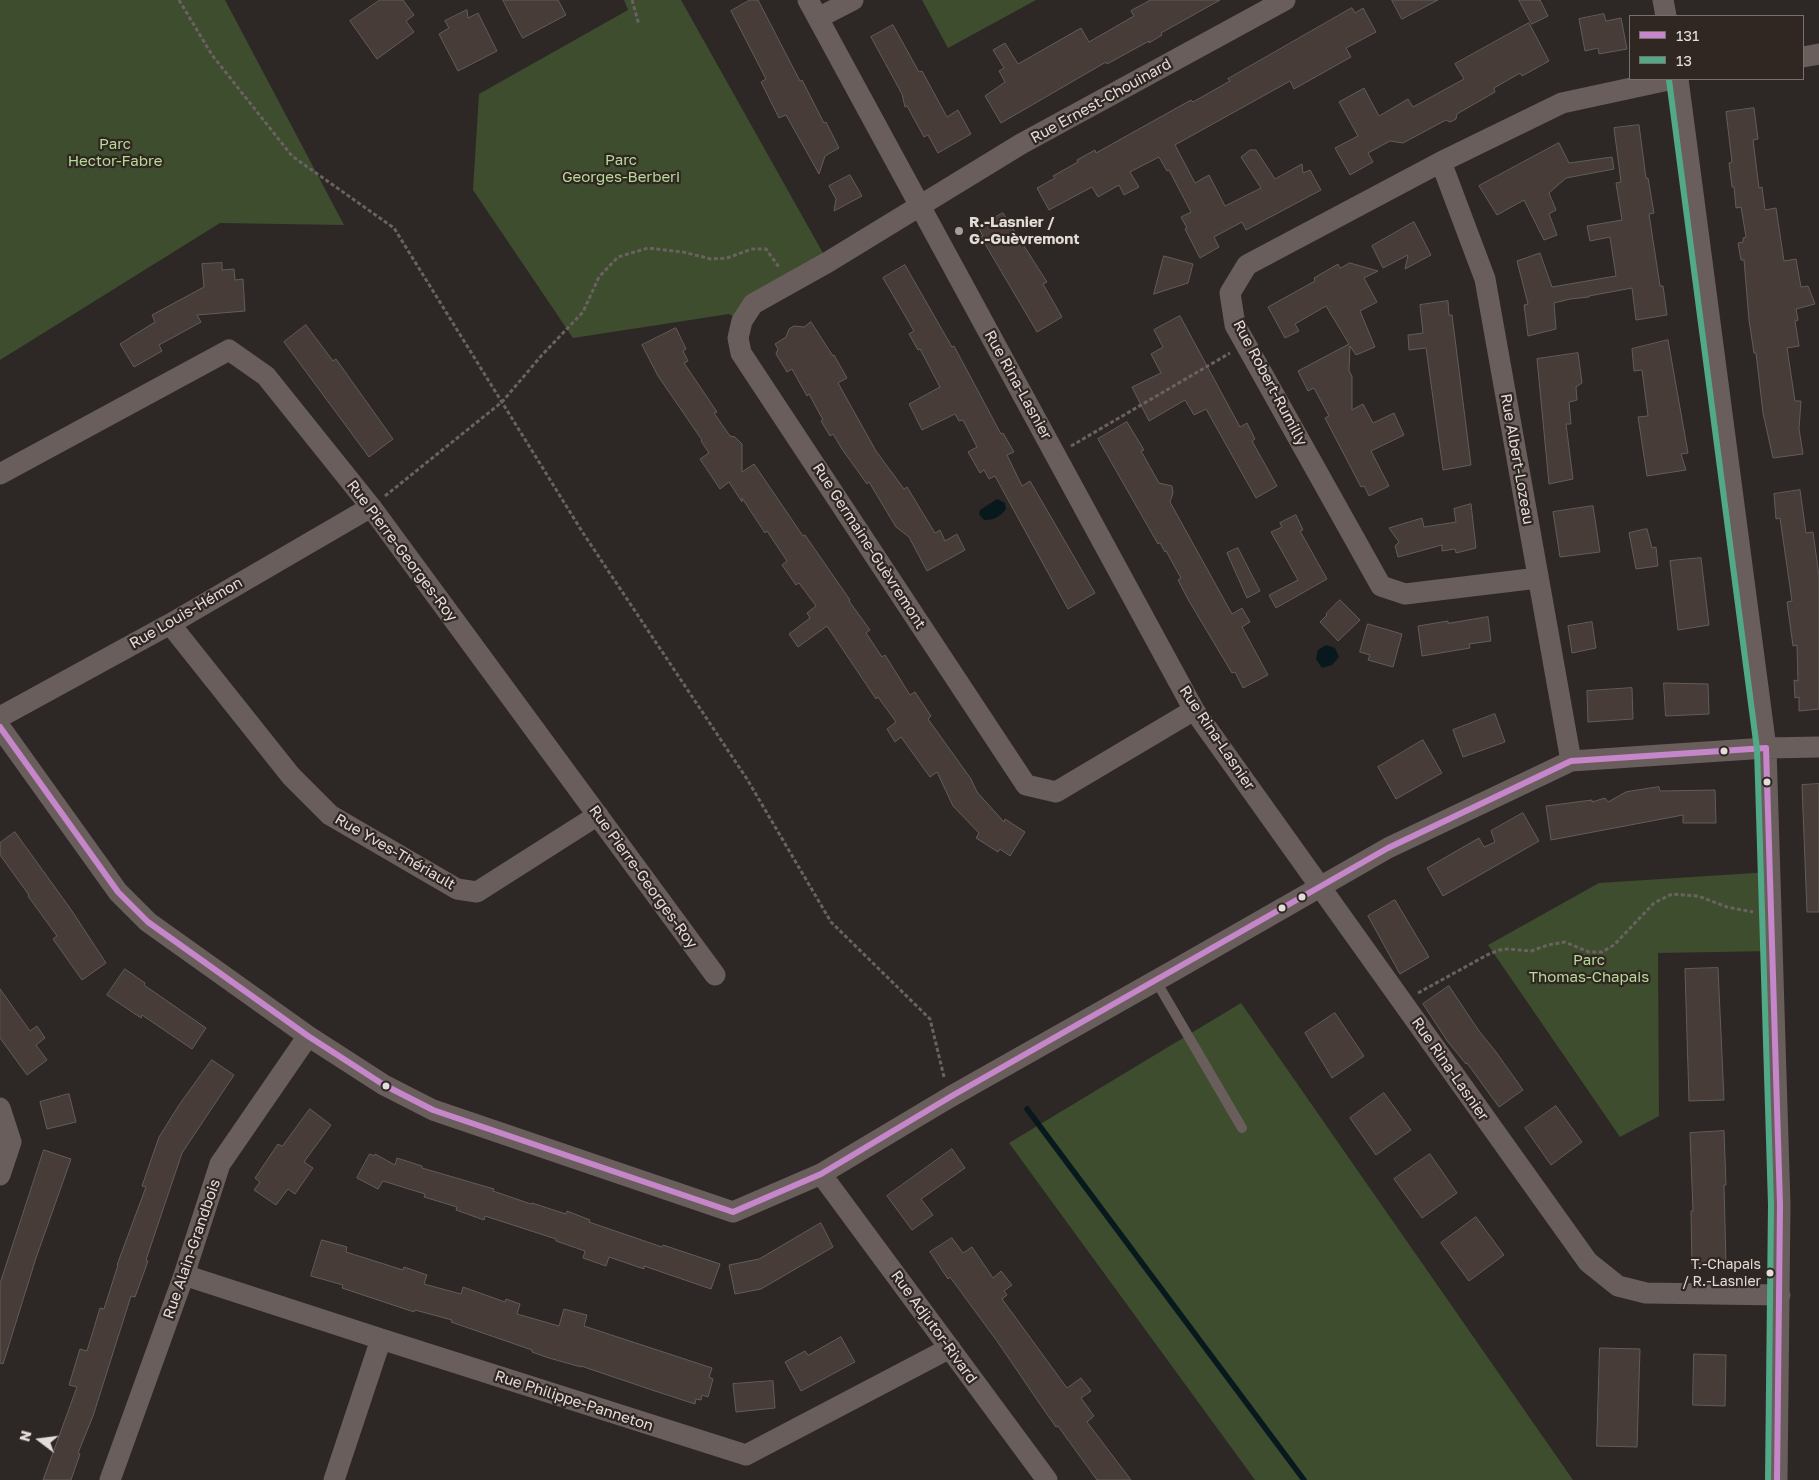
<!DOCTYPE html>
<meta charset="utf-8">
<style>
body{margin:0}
#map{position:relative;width:1819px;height:1480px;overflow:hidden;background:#2d2826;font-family:"Golos Text",sans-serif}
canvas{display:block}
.legend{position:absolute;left:1629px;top:15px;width:175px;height:65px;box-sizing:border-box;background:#302723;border:1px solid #78706c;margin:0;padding:6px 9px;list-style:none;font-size:15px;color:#e3ddda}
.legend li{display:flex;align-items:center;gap:10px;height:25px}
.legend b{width:25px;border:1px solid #78706c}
.north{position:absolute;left:15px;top:1415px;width:50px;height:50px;-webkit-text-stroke:4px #302723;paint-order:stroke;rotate:285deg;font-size:14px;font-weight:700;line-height:20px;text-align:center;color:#e3ddda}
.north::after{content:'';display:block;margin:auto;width:18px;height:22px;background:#e3ddda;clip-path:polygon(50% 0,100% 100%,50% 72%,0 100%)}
</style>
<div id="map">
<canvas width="1819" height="1480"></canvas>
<ul class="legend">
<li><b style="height:6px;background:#c686ca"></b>131</li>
<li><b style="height:6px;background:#52a988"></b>13</li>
</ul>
<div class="north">N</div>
</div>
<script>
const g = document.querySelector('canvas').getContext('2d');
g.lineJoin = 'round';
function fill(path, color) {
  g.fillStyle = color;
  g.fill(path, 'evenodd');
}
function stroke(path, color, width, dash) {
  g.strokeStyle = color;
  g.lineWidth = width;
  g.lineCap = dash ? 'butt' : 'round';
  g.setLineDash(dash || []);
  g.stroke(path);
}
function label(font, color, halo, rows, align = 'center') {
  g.font = font + ' "Golos Text",sans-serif';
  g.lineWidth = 4.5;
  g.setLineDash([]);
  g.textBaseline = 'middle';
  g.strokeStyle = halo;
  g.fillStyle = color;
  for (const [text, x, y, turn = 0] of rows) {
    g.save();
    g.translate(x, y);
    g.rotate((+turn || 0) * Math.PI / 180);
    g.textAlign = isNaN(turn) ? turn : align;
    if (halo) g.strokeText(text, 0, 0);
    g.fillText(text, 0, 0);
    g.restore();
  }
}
const green = new Path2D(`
 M0 0H225L344 225 220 223 0 360Z
 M624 0H681L828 262 742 321 729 314 573 338 473 190 479 94 628 10Z
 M922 0H1036L948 48Z
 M1770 872 1772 951 1658 953 1659 1116 1620 1137 1488 945 1599 883Z
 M1241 1003 1573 1480H1255L1009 1143Z`);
const water = new Path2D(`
 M997 499 1005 503 1006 509C1000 517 994 520 984 520L979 514 980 510Z
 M1326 645 1335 648 1339 657 1332 665 1322 668 1316 659 1318 650Z`);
const stream = new Path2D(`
 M1027 1109 1304 1480`);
const building = new Path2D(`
 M380 0H403L414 15 406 21 414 32 377 59 350 21Z
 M503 0H558L566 15 523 38Z
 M750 0H758L800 81 802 80 824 123 826 122 839 148 825 156 819 174 786 115 779 118 761 82 766 79 731 11Z
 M1151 0H1220L1161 33 1162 35 1149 43V41L1107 64 1106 62 1001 123 985 96 1005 82 999 71 1004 68 993 50 1005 43 1018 64 1081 28 1089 42 1134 16 1131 11Z
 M1392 0H1438L1402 19Z
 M1519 0H1540L1548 16 1532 24Z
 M1352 8 1355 13 1363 8 1376 32 1346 48 1351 57 1294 89 1290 81 1175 145 1195 183 1209 175 1225 206 1261 188 1241 157 1250 150H1256L1275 179 1302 164 1303 173 1310 170 1321 190 1246 230 1242 222 1214 237 1219 247 1200 258 1185 229 1187 228 1181 217 1191 212 1169 170 1167 171 1159 157 1130 172 1139 187 1124 195 1119 185 1098 197 1092 187 1049 210 1037 188 1055 178 1053 176 1078 162 1077 160 1095 150 1096 153 1191 100 1193 102 1230 81 1228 79Z
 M467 10 468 18 478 13 497 51 458 71 439 34 449 28 445 21Z
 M1604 14 1606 21 1621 18 1627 49 1599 54 1598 48 1585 51 1579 19Z
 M1529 23 1549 61 1522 76 1520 73 1494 88 1495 92 1457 114 1456 119 1450 122 1446 120 1403 143 1390 141 1368 153 1373 162 1350 175 1335 148 1358 136 1339 102 1364 88 1379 116 1408 99 1413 107 1464 79 1455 64Z
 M893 25 919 72 922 71 947 117 958 110 971 134 938 153 928 135 924 137 907 106 905 107 902 94 871 37Z
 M1754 108 1758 139 1753 140 1759 188 1762 187 1765 210 1776 208 1784 261 1796 259 1801 287 1808 286 1815 304 1796 309 1798 320 1795 321 1799 346 1787 348 1795 401H1801L1799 429 1803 454 1773 458 1763 413 1756 353H1754L1749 320 1744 260H1741L1738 243 1743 242V238L1746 237 1741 207 1736 208 1734 187H1732L1729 163 1732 162 1726 112Z
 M1639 125 1646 178H1648L1654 213 1649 214 1660 286H1663L1667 315 1636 320 1632 288 1589 296V297L1570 299 1554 303 1556 329 1528 336 1524 305 1528 304 1517 261 1540 253 1552 287 1616 276 1610 237 1590 241 1587 226 1622 220 1616 183 1621 182 1614 128Z
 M1559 143 1569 163 1612 157 1614 169 1566 178 1549 193 1556 210 1549 214 1557 235 1544 240 1524 200 1497 215 1479 186Z
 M850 175 862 196 834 211 836 199 829 186Z
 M1003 213 1047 282 1043 284 1062 317 1037 332 981 237 983 236 978 227Z
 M1414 222 1431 255 1405 269 1408 255 1383 268 1372 246Z
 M1164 256 1193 264 1188 283 1154 294Z
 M222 263V270L234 269 235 280 243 279 245 311 197 315 201 322 159 345 162 351 134 367 120 344 155 322 152 315 204 287 202 264Z
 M1350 263 1378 271 1364 278 1377 302 1360 311 1375 347 1356 355 1350 346 1349 371 1352 376V410L1363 404 1373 423 1394 413 1404 435 1371 451 1389 486 1369 496 1364 486 1361 487 1325 418 1329 416 1314 388 1308 391 1298 371 1349 344 1326 306 1295 324 1299 331 1285 338 1268 307 1315 281 1314 278 1338 264 1340 268Z
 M905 265 952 347 954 346 1001 434 1003 433 1014 452 1007 455 1022 486 1030 481 1095 593 1068 609 995 476 989 479 984 470 980 473 968 452 977 447 963 420 959 421 955 414 922 430 909 404 940 387 920 349 918 350 909 334 914 331 883 278Z
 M1448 301 1449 315H1452L1471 465 1443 470 1426 348 1409 350 1408 335 1423 333 1420 305Z
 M1180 316 1240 427 1247 423 1255 439 1252 441 1277 486 1256 498 1206 409 1194 415 1185 400 1149 421 1132 387 1161 373 1151 354 1163 347 1154 330Z
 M811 322 833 356 834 355 847 378 838 383 876 451 904 489 907 487 935 533 940 530 945 541 957 534 965 550 927 571 909 537 896 527 869 482 867 484 842 449 833 434 830 436 821 421 823 420 809 394 807 396 792 369 787 372 776 354 778 349 775 344 786 337 789 329 794 326 804 327Z
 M306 325 333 361 336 359 393 439 369 457 284 342Z
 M676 328 686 349 683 351 688 361 684 363 717 412 714 413 730 436 735 437 742 444V472L754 464 803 536 805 535 850 600 849 601 870 630 866 633 882 657 885 655 910 695 915 692 931 716 928 719 971 779 977 792 1004 822 1005 819 1025 832 1010 856 1000 849 998 852 976 838 979 833 953 806 937 772 930 777 901 737 895 742 887 729 896 722 878 697 876 699 827 626 798 647 789 634 810 618 807 613 816 606 799 583 796 585 782 565 787 561 767 531 765 533 742 498V502L729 482 720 489 700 459 709 453 701 441 702 440 658 376 642 345Z
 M1668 340 1688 453 1681 454 1686 470 1647 476 1638 417 1648 416 1642 370 1634 371 1632 349Z
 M1578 353 1582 383 1576 387 1577 400 1569 402 1571 424H1566L1573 479 1549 484 1537 359Z
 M1127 422 1144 450 1141 451 1159 483 1172 486 1173 493 1170 502 1232 614 1242 608 1250 622 1242 627 1268 675 1243 688 1235 672 1232 673 1189 601 1178 580 1181 578 1166 551 1165 552 1160 543 1158 544 1098 439Z
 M1800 490 1806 533 1813 532 1819 576V709L1799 711V697L1795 698 1794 680 1798 681 1797 645 1793 646 1787 602 1792 601 1780 518 1776 519 1774 494Z
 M1471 504 1476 548 1456 553 1455 549 1442 551V545L1398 557 1395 546 1399 542 1389 528 1422 518 1424 527 1456 522 1454 509Z
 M1593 506 1600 552 1560 557 1553 512Z
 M1296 515 1303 530 1300 531 1327 579 1276 608 1269 595 1298 580 1271 532 1282 527 1280 523Z
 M1647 529 1652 548 1656 547 1658 566 1636 569 1629 533Z
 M1238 548 1260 591 1247 598 1227 553Z
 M1701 558 1709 625 1678 630 1670 561Z
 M1340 600 1360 620 1338 641 1320 622 1327 615 1326 614Z
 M1488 617 1491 641 1469 644 1470 648 1422 656 1418 626 1448 621V623Z
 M1592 622 1596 648 1572 653 1568 626Z
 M1368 624 1402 634 1393 667 1368 660 1370 655 1360 652Z
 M1664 683 1708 684 1709 714 1666 716Z
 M1632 688 1633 719 1588 722 1587 691Z
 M1495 714 1505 742 1463 757 1453 730Z
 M1423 740 1442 773 1396 799 1378 767Z
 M1819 784V912H1807L1802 785Z
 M1659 787 1660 791 1715 790 1716 823H1683V815L1551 840 1546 806 1592 800V802L1605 798 1608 802 1626 792Z
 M1523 813 1539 841 1443 896 1427 868 1479 838 1484 847 1495 842 1491 831Z
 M15 832 72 911 106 963 82 980 53 939 57 936 28 896 29 895 0 855V843Z
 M1395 900 1429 957 1400 974 1368 916Z
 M1718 968 1724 1100 1689 1101 1685 969Z
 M125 969 145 983 144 985 206 1028 192 1049 142 1015 141 1018 107 995Z
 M1449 986 1479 1031 1496 1052 1523 1090 1499 1107 1467 1063 1466 1064 1448 1042 1423 1004Z
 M0 989 30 1031 37 1026 45 1038 36 1045 47 1060 27 1075 0 1038Z
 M1335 1013 1364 1056 1332 1078 1305 1033Z
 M212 1060 234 1075 182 1153 146 1260 148 1261 135 1297 131 1296 93 1416 78 1453 80 1454 71 1480H43L77 1387 69 1385 80 1349 87 1351 100 1308 104 1309 118 1265H117L146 1187 142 1186 159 1137 179 1105Z
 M1384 1093 1411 1130 1376 1155 1350 1118Z
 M69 1094 76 1122 47 1129 40 1102Z
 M1556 1106 1582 1142 1551 1165 1525 1128Z
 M310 1109 331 1125 304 1162 313 1168 295 1194 288 1189 276 1205 254 1190 260 1182 255 1178 278 1144 282 1146Z
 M1724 1131 1726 1185H1724L1726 1264H1692L1691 1211H1693L1690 1133Z
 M952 1149 965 1168 921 1199 933 1215 912 1230 887 1196Z
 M44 1150 71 1159 36 1258 3 1364 0 1363V1284Z
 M370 1154 374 1156 375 1154 395 1165 397 1158 422 1166V1168L494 1189 493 1191 531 1204 532 1203 566 1214 567 1211 590 1220 589 1222 662 1247 663 1245 720 1264 711 1289 644 1266V1269L609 1257 606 1266 583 1258 585 1251 556 1241V1239L485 1216 484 1220 456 1210 457 1207 424 1197 425 1194 383 1181 378 1189 357 1178Z
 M1430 1154 1457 1193 1422 1218 1394 1179Z
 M1476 1217 1504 1255 1469 1281 1441 1243Z
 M821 1223 833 1247 761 1289 735 1294 729 1265 759 1259Z
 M952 1238 963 1253 972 1247 993 1278 1001 1271 1012 1285 1004 1291 1007 1295 1002 1299 1067 1388 1081 1378 1091 1391 1081 1398 1094 1416 1087 1422 1131 1480H1097L1058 1426 1056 1427 1042 1407 997 1341 950 1277 948 1279 930 1252Z
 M322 1240 347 1247 346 1252 403 1270 404 1267 427 1275 424 1284 461 1294 463 1287 505 1302 506 1299 520 1304 517 1314 559 1326 564 1309 587 1315 584 1326 712 1368 709 1377 713 1379 708 1397 702 1395 701 1400 696 1399 695 1404 655 1391 581 1366V1367L549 1358 532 1352V1350L451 1322 452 1320 415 1310 414 1312 342 1288 343 1285 311 1276Z
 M841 1337 855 1362 801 1391 785 1362 805 1351 808 1355Z
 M1600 1348 1640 1349 1637 1447 1597 1446Z
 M1694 1354 1726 1355 1725 1406 1693 1405Z
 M773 1381 775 1408 736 1412 733 1384Z`);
const path = new Path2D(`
 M179 0 212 55 292 156 394 228 583 533 747 779 831 922 930 1019 944 1077
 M632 0 639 25
 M1071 446 1230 353
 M385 496 502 402 542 355 583 312 599 277 618 257 648 248 683 252 711 259 727 258 752 249H766L779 267
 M1418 993 1487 955 1499 950 1508 949 1531 951 1548 945 1565 942 1589 952H1602L1614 945 1654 903 1672 894 1698 896 1727 907 1753 912`);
const lane = new Path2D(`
 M1156 981 1242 1128`);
const street = new Path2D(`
 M808 0 1194 710 1588 1262 1618 1286 1646 1293 1780 1295
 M1663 0 1666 16
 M818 18 853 0
 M1803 57 1819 54
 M1678 79 1766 748 1780 1205 1777 1480
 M1441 162 1485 279 1571 761
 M0 474 229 350 266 376 371 507 715 975
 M1538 578 1405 594 1381 586 1235 325 1230 293 1247 265 1441 162 1562 103 1673 79
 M170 624 291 776 330 815 457 889 477 892 598 815
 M1194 710 1056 792 1026 785 741 353 738 338 742 321 753 304 828 262 1021 144 1285 0
 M0 717 170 624 371 507
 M0 727 118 892 148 922 308 1036 384 1085 433 1110 733 1212 821 1174 950 1097 1173 971 1388 848 1571 761 1766 748 1819 747
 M0 1108 11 1142 0 1175
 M821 1174 1047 1480
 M184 1275 381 1339 746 1455 950 1348
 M110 1480 184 1275 220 1164 308 1036
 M334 1480 381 1339`);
const bus1 = new Path2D(`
 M0 727 118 892 148 922 308 1036 384 1085 433 1110 733 1212 821 1174 950 1097 1388 848 1571 761 1766 748
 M1766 748 1780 1205 1777 1480`);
const bus2 = new Path2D(`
 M1669 80 1757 749 1771 1205 1768 1480`);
const markers = [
 [959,231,5,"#a39e9b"],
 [1724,751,4.5,"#e3ddda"],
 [1767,782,4.5,"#e3ddda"],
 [1302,897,4.5,"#e3ddda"],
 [1282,908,4.5,"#e3ddda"],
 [386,1086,4.5,"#e3ddda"],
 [1770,1273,4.5,"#e3ddda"]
];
const busNames = [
 ["T.-Chapais",1761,1265],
 ["/ R.-Lasnier",1761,1282]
];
const streetNames = [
 ["Rue Ernest-Chouinard",1101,101,-29],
 ["Rue Robert-Rumilly",1270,383,62],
 ["Rue Rina-Lasnier",1018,385,61],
 ["Rue Albert-Lozeau",1517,459,80],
 ["Rue Germaine-Guèvremont",869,546,57],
 ["Rue Pierre-Georges-Roy",402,551,53],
 ["Rue Louis-Hémon",186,613,-30],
 ["Rue Rina-Lasnier",1217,738,56],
 ["Rue Yves-Thériault",395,852,30],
 ["Rue Pierre-Georges-Roy",643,877,54],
 ["Rue Rina-Lasnier",1450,1069,55],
 ["Rue Alain-Grandbois",192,1249,-71],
 ["Rue Adjutor-Rivard",934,1327,54],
 ["Rue Philippe-Panneton",574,1401,18]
];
const parkNames = [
 ["Parc",115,144],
 ["Hector-Fabre",115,161],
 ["Parc",621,160],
 ["Georges-Berberi",621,177],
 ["Parc",1589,960],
 ["Thomas-Chapais",1589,977]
];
const poiNames = [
 ["R.-Lasnier /",969,222],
 ["G.-Guèvremont",969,239]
];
fill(green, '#3d4d2e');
fill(water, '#07191d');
stroke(stream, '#07191d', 5.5);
fill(building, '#473c38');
stroke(building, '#615d5b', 1);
stroke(path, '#6b6161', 3, [4, 2.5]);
stroke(lane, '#6a5e5d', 10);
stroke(street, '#6a5e5d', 21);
stroke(bus1, '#c686ca', 6);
stroke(bus2, '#52a988', 6);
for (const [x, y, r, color] of markers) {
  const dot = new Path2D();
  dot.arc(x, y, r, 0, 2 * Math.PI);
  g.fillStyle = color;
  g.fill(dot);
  stroke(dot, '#302723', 2);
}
label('14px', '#e3ddda', '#302723', busNames, 'right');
label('15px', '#e3ddda', '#302723', streetNames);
label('15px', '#b5db95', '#302723', parkNames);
label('bold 15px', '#e3ddda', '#302723', poiNames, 'left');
</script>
